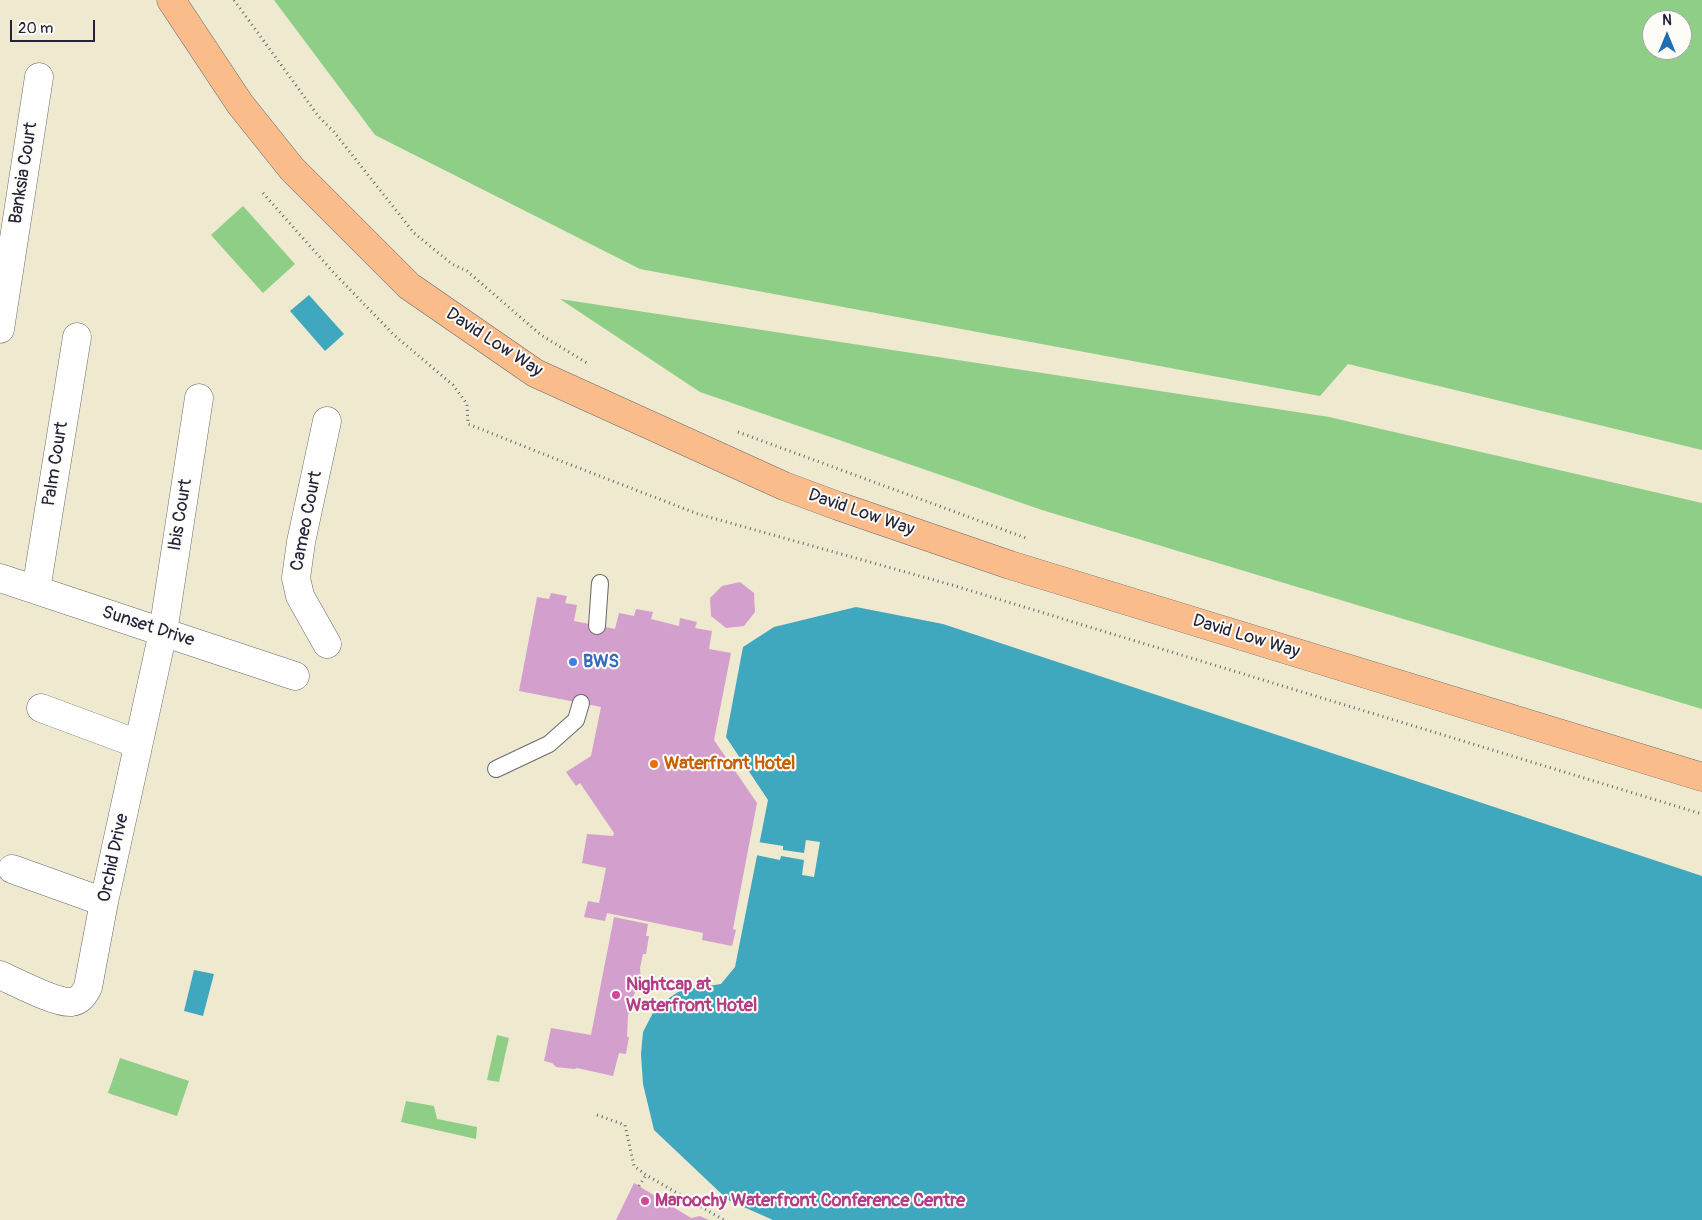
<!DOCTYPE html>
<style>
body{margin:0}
#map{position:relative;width:1702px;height:1220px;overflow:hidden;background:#eee9cf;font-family:Pangolin,sans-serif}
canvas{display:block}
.north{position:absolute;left:1642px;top:10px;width:50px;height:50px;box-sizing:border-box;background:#fdfcf7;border:1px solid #a5a5ac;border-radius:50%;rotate:0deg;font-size:14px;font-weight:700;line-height:20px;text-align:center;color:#22223b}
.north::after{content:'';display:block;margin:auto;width:18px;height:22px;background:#1f6fb2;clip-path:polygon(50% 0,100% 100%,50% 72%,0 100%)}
.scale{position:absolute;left:10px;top:20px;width:85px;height:22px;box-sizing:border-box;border:2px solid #22223b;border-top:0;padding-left:6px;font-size:15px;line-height:18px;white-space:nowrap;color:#22223b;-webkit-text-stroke:4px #fdfcf7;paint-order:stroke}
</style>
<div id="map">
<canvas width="1702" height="1220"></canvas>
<div class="north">N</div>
<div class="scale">20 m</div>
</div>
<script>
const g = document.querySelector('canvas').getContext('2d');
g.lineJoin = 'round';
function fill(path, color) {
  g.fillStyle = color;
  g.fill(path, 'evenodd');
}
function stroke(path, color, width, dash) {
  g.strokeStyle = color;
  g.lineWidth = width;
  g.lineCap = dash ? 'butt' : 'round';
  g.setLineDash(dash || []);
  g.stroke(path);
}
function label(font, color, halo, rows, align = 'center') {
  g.font = font + ' Pangolin,sans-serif';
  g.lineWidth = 4;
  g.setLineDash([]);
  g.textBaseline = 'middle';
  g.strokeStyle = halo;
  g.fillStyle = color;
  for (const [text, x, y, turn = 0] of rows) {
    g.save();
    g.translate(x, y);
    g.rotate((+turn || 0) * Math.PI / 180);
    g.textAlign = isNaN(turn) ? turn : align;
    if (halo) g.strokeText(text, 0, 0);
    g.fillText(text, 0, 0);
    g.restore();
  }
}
const green = new Path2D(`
 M274 0H1702V450L1348 364 1320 396 640 269 375 135ZM1652 20H1682V50H1652Z
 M243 206 295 264 263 293 211 235Z
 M560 299 1329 417 1702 503V709L1042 510 700 392Z
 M497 1035 509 1038 499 1082 487 1080Z
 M120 1058 189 1081 177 1116 108 1093Z
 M406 1101 434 1106 437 1119 477 1127 476 1139 401 1122Z`);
const water = new Path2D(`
 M309 295 344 334 325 351 290 311Z
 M856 607 943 624 1702 876V1220H773L728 1200 654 1130 643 1084 641 1054 643 1032 656 1007 681 990 721 984 735 967 768 800 726 737 743 647 774 627Z
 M194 970 214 974 203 1016 184 1011Z`);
const pier = new Path2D(`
 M806 840 820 842 814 877 802 875 804 860 781 856 780 860 756 855 758 842 783 846V850L804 853Z`);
const building = new Path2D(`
 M740 582 754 593 755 612 744 626 726 628 711 616 710 598 722 586Z
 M551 593 567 596 565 603 577 605 574 621 615 629 619 613 634 616 636 609 653 612 651 619 679 626 680 618 697 622 695 628 712 631 709 649 731 653 714 740 757 803 733 929 736 930 732 946 702 940 703 933 607 913 605 921 584 917 588 901 599 903 606 868 582 863 587 834 613 836 614 833 580 783 576 786 566 772 591 756 601 707 519 691 537 597 549 599Z
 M614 917 648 924 646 936H649L646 954H643L640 968 641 979 633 997 634 1007 628 1015 627 1037H629L626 1054 619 1053 613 1076 577 1068 574 1069 556 1067 552 1063 544 1061 551 1028 591 1035Z
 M634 1183 691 1218 700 1216 709 1220H616Z`);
const path = new Path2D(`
 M234 0 319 117 334 132 414 233 452 264 467 271 541 335 587 363
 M263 193 333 272 394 335 453 385 467 404 468 424 566 463 698 514 952 585 1702 814
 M738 432 1026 538
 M597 1115 625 1125 634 1166 646 1175 724 1220
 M639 1186 646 1175`);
const lane = new Path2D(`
 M597 626 600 583
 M496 769 549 744 576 720 581 703`);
const street = new Path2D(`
 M0 329 39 77
 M0 578 295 676
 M36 590 77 337
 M327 644 300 596 296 578 301 542 327 421
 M41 708 138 744
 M12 869 104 902
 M0 975C16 982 55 1003 71 1002 80 1001 84 995 88 987L104 902 163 632 199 398`);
const primary = new Path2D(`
 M171 0 240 104 292 169 409 286 535 373 784 486 838 506 1010 565 1702 777`);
const markers = [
 [573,662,5,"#3f7fe0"],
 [654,764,5,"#e8710a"],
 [616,995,5,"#d1479c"],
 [645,1201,5,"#d1479c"]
];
const streetNames = [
 ["Banksia Court",24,173,-81],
 ["David Low Way",494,343,33],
 ["Palm Court",56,464,-81],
 ["David Low Way",861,513,19],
 ["Ibis Court",181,515,-81],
 ["Cameo Court",307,521,-79],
 ["Sunset Drive",148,627,18],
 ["David Low Way",1246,637,17],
 ["Orchid Drive",114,858,-78]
];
const shopNames = [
 ["BWS",583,662]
];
const foodNames = [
 ["Waterfront Hotel",664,764]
];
const hotelNames = [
 ["Nightcap at",626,985],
 ["Waterfront Hotel",626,1006],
 ["Maroochy Waterfront Conference Centre",655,1201]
];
fill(green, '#8ece86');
fill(water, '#3fa8bf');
fill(pier, '#eee9cf');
fill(building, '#d3a0ce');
stroke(lane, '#69686f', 18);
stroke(street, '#69686f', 29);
stroke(primary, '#69686f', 29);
stroke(path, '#69686f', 3, [1, 4]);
stroke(lane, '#fff', 16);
stroke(street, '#fff', 28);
stroke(primary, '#f9bc8a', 28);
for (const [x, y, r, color] of markers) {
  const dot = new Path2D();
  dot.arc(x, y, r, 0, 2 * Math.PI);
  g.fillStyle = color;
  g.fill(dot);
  stroke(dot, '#fdfcf7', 2);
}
label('18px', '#22223b', '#fdfcf7', streetNames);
label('bold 18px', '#366cbe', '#fdfcf7', shopNames, 'left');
label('bold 18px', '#c56008', '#fdfcf7', foodNames, 'left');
label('bold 18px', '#b23c85', '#fdfcf7', hotelNames, 'left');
</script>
